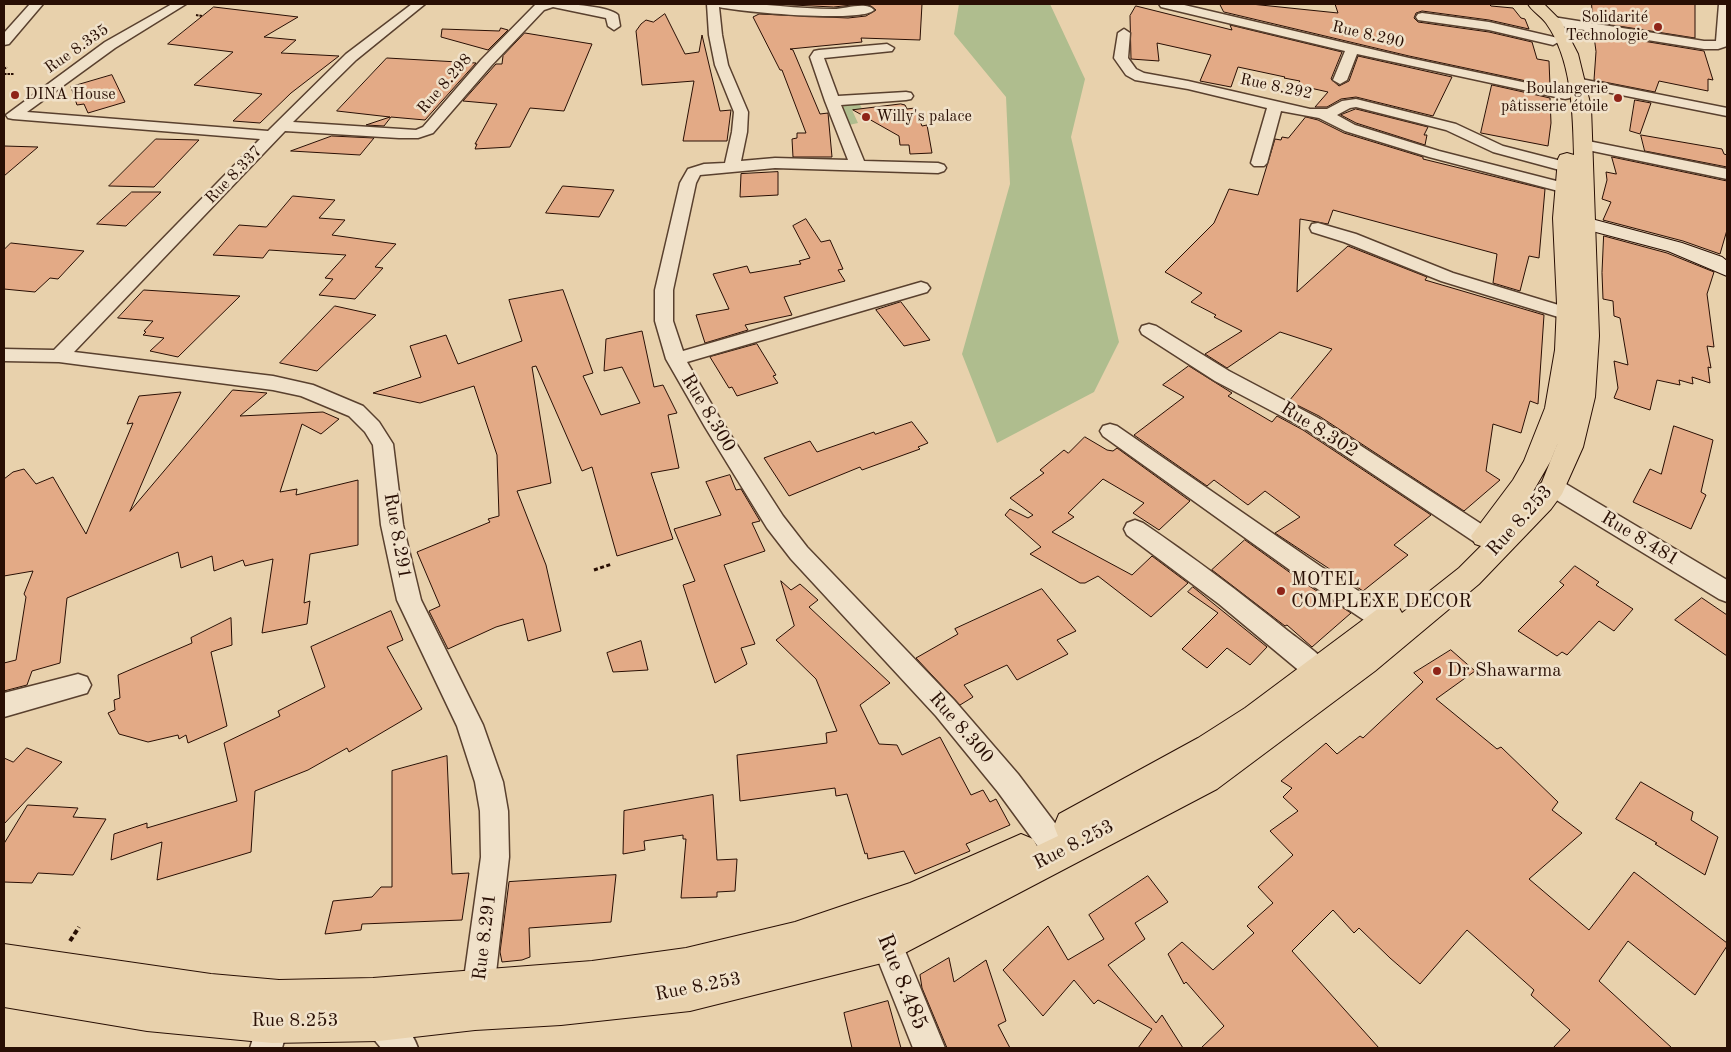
<!DOCTYPE html>
<meta charset="utf-8">
<style>
body{margin:0}
#map{position:relative;width:1731px;height:1052px;overflow:hidden;background:#e8d1ac;font-family:"Old Standard TT",serif}
canvas{display:block}
.frame{position:absolute;inset:0;border:5px solid #290f04;pointer-events:none}
</style>
<div id="map">
<canvas width="1731" height="1052"></canvas>
<div class="frame"></div>
</div>
<script>
const g = document.querySelector('canvas').getContext('2d');
g.lineJoin = 'round';
function fill(path, color) {
  g.fillStyle = color;
  g.fill(path, 'evenodd');
}
function stroke(path, color, width, dash) {
  g.strokeStyle = color;
  g.lineWidth = width;
  g.lineCap = dash ? 'butt' : 'round';
  g.setLineDash(dash || []);
  g.stroke(path);
}
function label(font, color, halo, rows, align = 'center') {
  g.font = font + ' "Old Standard TT",serif';
  g.lineWidth = 5;
  g.setLineDash([]);
  g.textBaseline = 'middle';
  g.strokeStyle = halo;
  g.fillStyle = color;
  for (const [text, x, y, turn = 0] of rows) {
    g.save();
    g.translate(x, y);
    g.rotate((+turn || 0) * Math.PI / 180);
    g.textAlign = isNaN(turn) ? turn : align;
    if (halo) g.strokeText(text, 0, 0);
    g.fillText(text, 0, 0);
    g.restore();
  }
}
const green = new Path2D(`
 M959 4H1050L1085 79 1071 137 1119 342 1094 392 997 443 962 354 1010 184 1006 97 954 34Z
 M858 100 862 109 852 110 858 123 849 125 839 102Z`);
const building = new Path2D(`
 M773 4H922L920 40 861 38 862 42 790 49 793 50 820 114 828 113 832 157H793L792 139 797 138V133H806L782 70H780L753 17 759 14 848 18 866 16 876 10 871 6 861 4 834 7Z
 M1220 4H1251L1338 13 1335 4H1489L1491 6 1513 8 1521 18 1525 19 1529 29 1489 20 1422 11 1416 13 1414 18 1418 22 1489 32 1532 42 1537 59 1549 61 1550 86 1409 56 1224 12Z
 M1592 4H1695V38L1593 22Z
 M1136 6 1232 30 1230 25 1342 52 1331 79 1339 86 1349 81 1358 56 1452 77 1433 116 1356 97 1341 99 1327 107H1315L1328 92 1297 85 1300 81 1284 78 1285 77 1238 67 1231 87 1200 81 1211 55 1157 43 1159 61 1131 59 1130 16Z
 M214 7 298 17 264 37 296 40 281 53 339 56 291 93 260 123 233 121 262 94 194 85 233 52 168 44Z
 M665 14 685 54 699 52 702 35 720 111 731 110 727 141H683L694 81 642 85 636 31 641 24 646 20 653 22Z
 M501 28 508 30 488 50 441 37 442 29 499 31Z
 M525 33 592 44 564 111 530 108 510 147 475 149 477 144H475L497 104 463 101 496 64H502L503 56Z
 M1594 33 1704 51 1713 80 1708 79V91L1659 81 1655 92 1594 80 1596 52Z
 M387 58 476 63 425 120 391 117 384 126 366 125 390 117 337 111Z
 M112 75 125 102 88 113 84 104 77 105 71 87Z
 M1492 85 1550 98 1551 123 1548 146 1481 133Z
 M1635 100 1651 103 1640 134 1630 131Z
 M901 104 905 105 907 109 915 108 922 126 927 125 932 153 910 154 909 145H900L899 136 853 110Z
 M1356 109 1428 127 1424 135H1427L1425 145 1356 123 1341 115Z
 M1306 117 1318 120 1344 133 1423 157V159L1545 189 1539 258 1529 256 1520 291 1493 283 1497 254 1333 210 1328 224 1300 219 1297 292 1348 246 1427 277 1425 280 1544 315 1538 404 1530 401 1521 433 1493 424 1486 471 1500 480 1464 511 1319 416 1289 401 1332 349 1280 332 1227 368 1205 354 1242 331 1214 317 1216 315 1191 302 1202 293 1165 272 1214 223 1229 189 1258 195 1275 139 1281 140 1282 137 1288 138Z
 M1641 135 1722 149 1724 154 1727 155V167L1645 151Z
 M332 136 374 138 360 155 291 151Z
 M156 139 199 140 154 187 109 186Z
 M4 146 38 147 4 176Z
 M1612 157 1727 181V230L1720 254 1683 241 1603 220 1611 202 1602 199 1607 180 1606 172 1616 174Z
 M778 172V195L740 197 741 174Z
 M563 186 614 190 599 217 546 213Z
 M132 192H161L126 226 97 224Z
 M293 196 335 200 319 218 345 220 332 235 396 244 375 267 383 268 355 299 319 295 333 279 325 278 346 255 269 250 263 258 213 255 239 225 266 227Z
 M806 219 821 242 830 240 843 269 838 270 845 281 784 297 792 315 745 325 748 330 705 343 696 315 729 309 713 274 747 266 750 273 801 264 799 261 810 258 793 226Z
 M1604 236 1667 253 1714 272 1707 294 1714 347 1707 346 1711 368 1708 367 1710 383 1692 377 1693 384 1679 380 1680 385 1657 380 1650 410 1614 398 1618 388 1614 361 1628 365 1620 318 1614 316 1613 301 1603 299 1602 273Z
 M11 243 84 251 58 279 50 278 35 292 4 289V250Z
 M144 290 240 296 178 357 150 351 164 338 143 335 146 332 144 331 153 321 118 318Z
 M563 290 593 373 583 376 601 415 640 403 622 367 604 371 606 339 642 331 654 387 663 385 677 413 668 415 679 468 651 473 673 539 617 556 592 467 582 471 536 366 532 367 551 483 517 491 546 565 561 631 528 641 523 619 496 627 448 649 429 611 440 606 417 552 490 522 488 519 499 516 497 455 474 386 420 403 373 393 421 377 410 346 446 335 458 364 522 341 509 300Z
 M901 302 930 340 904 346 876 310Z
 M335 306 376 315 317 371 280 363Z
 M757 344 776 375 773 376 778 383 737 396 732 387 729 388 710 357Z
 M1189 366 1232 393 1228 396 1272 422 1277 416 1303 430 1431 515 1394 545 1408 555 1363 591 1275 533 1300 517 1265 491 1248 505 1214 480 1207 486 1134 435 1184 397 1163 385Z
 M233 390 267 393 240 416 323 412 339 419 321 434 302 424 280 492 297 489 296 495 358 480V545L310 554 304 603 310 601 307 624 262 633 273 559 245 566 243 560 214 571 212 556 181 568 178 552 67 598 60 663 32 671 27 685 4 691V663L16 660 26 597 24 594 33 571 4 576V479L13 472 24 469 36 484 53 477 86 534 133 423 127 424 139 396 181 392 130 511Z
 M912 422 928 443 918 447 920 449 862 470 860 467 789 496 764 458 810 441 817 452 874 432 875 434Z
 M1674 426 1713 440 1701 492 1706 495 1691 529 1633 502 1650 469 1661 474Z
 M1085 437 1107 450 1113 451 1117 448 1190 501 1159 530 1133 513 1144 503 1103 479 1068 513 1074 517 1052 532 1132 575 1152 556 1188 583 1151 617 1098 576 1085 583H1080L1030 554 1041 547 1005 515 1010 509 1028 518 1033 515 1010 498 1044 473 1040 470 1064 450 1068 453Z
 M730 475 736 490 741 489 760 521 752 523 765 551 724 565 755 644 741 648 747 664 715 683 683 585 695 581 674 529 721 515 706 482Z
 M1245 540 1303 582 1351 613 1312 647 1287 625 1285 626 1212 570Z
 M1575 566 1599 582 1596 585 1633 609 1614 631 1599 621 1567 655 1562 652 1557 656 1518 631 1564 585 1560 582Z
 M781 581 791 590 800 584 818 600 809 607 890 683 860 705 879 744 897 745 902 755 940 737 971 795 983 790 990 802 996 799 1010 825 966 844 970 851 915 874 904 851 868 859 867 853 865 854 847 794 836 796 835 788 740 801 737 755 827 743 826 733 837 731 816 679 776 640 794 626Z
 M1193 587 1267 647 1250 665 1227 648 1207 668 1182 649 1218 613 1188 592Z
 M1042 589 1076 631 1057 640 1068 654 1017 680 1007 665 964 685 973 697 960 705 916 658 958 634 955 629Z
 M1702 598 1727 615V656L1675 620Z
 M391 611 403 640 387 647 422 709 349 752 347 748 308 770 255 791 251 852 157 880 162 842 111 860 114 834 147 823V828L237 801 224 743 280 716 278 711 325 687 311 647Z
 M231 618 232 645 211 652 227 726 188 743 186 735 179 739 178 735 148 742 119 734 108 713 115 710 114 700 120 698 118 675 192 643 191 638Z
 M641 641 648 670 613 672 607 653Z
 M1451 650 1475 671 1436 699 1497 749 1501 747 1558 802 1552 810 1582 833 1529 879 1589 930 1634 872 1727 943V946L1695 995 1628 941 1599 981 1672 1048H1553L1570 1030 1531 995 1534 990 1467 930 1420 984 1390 958 1359 928 1354 933 1333 910 1292 951 1379 1048H1201L1224 1026 1186 982 1184 984 1168 954 1182 942 1213 970 1254 933 1247 926 1273 903 1258 887 1293 855 1270 831 1298 811 1283 797 1292 788 1281 781 1326 743 1337 754 1360 736 1363 738 1423 682 1414 673Z
 M27 748 62 762 4 824V758L13 762Z
 M447 756 452 874 469 873 462 920 362 924 361 930 325 934 333 901 372 897 381 887H392V771Z
 M1641 782 1693 812 1691 820 1718 837 1705 875 1655 844 1657 843 1616 819Z
 M713 795 717 860 737 859 735 891 717 892V897L681 898 686 839H683V835L644 841 645 850 623 854 624 811Z
 M28 805 78 808 73 817 106 819 73 875 38 873 32 883 4 882V844Z
 M616 875 611 922 529 928 530 957 522 960 502 962 500 952 509 882Z
 M1148 876 1168 902 1135 923 1145 939 1108 965 1156 1023 1162 1015 1183 1048H1138L1152 1029 1098 1000 1094 1004 1074 980 1043 1016 1003 970 1048 926 1068 960 1104 939 1089 915Z
 M949 958 954 982 986 960 1006 1021 998 1025 1010 1048H947L922 988 920 975Z
 M888 1001 901 1048H852L844 1013Z`);
const pathFar2 = new Path2D(`
 M196 15 202 16
 M4 69 7 67
 M4 74H14`);
const pathFar1 = new Path2D(`
 M594 570 612 564`);
const path = new Path2D(`
 M70 941 79 927`);
const street = new Path2D(`
 M30 4H43L9 44 4 45V33Z
 M172 4H186L115 48 27 112 268 131 346 54 412 4H425L356 60 293 122 416 130 423 127 481 60 536 4C550 2 609 5 618 15L620 26 614 30 608 26 606 18 553 7 544 10 491 66 433 133 418 138H399L285 131 74 352 273 376 313 385 363 406 379 422 393 444 403 525 421 600 483 725 503 782 508 811 509 857 493 1000 488 1011 477 1016 466 1011 461 1000 481 857 480 811 475 782 457 726 397 600 381 525 373 445 365 432 349 416 301 396 273 390 59 362 4 361V349L54 350 260 139 13 119 8 118 6 115 105 42Z
 M707 4C749 1 791 9 834 9 844 9 867 1 874 10 863 23 740 12 719 7L722 35 728 65 748 112 747 132 741 161 775 158 848 160 825 101 810 57 814 51 819 50 887 44 894 48 892 51 824 58 838 96 906 92 911 93 913 96 911 99 906 100 841 105 864 161 938 163 944 165 946 168 944 171 938 173 775 168 700 175 696 183 673 290V321L683 351 921 282 927 284 930 288 927 292 687 362 719 417 783 516 807 547 954 700 1018 774 1070 843 1074 853 1070 863 1060 867 1050 863 998 792 936 716 791 559 767 528 705 427 666 359 655 321V290L680 183 688 169 704 164 725 163 732 132 734 112 715 65 709 35Z
 M1159 4H1180L1409 58 1565 91 1570 92 1572 95 1570 98 1565 99 1357 54 1347 80 1340 84 1333 80 1345 51 1161 7Z
 M1719 4H1727V46L1718 49H1704L1553 25 1547 21 1553 17 1704 41H1716Z
 M1422 13 1489 22 1558 38 1560 41 1553 45 1489 30 1418 20 1416 17 1418 14Z
 M1124 29 1130 33 1128 58 1136 69 1144 73 1188 81 1310 109H1327L1342 101 1356 99 1456 124 1503 146 1573 164 1575 167 1573 170 1567 172 1493 152 1446 130 1356 107 1350 108 1337 115 1355 125 1439 151 1572 185 1574 188 1572 191 1566 193 1429 157 1345 131 1319 118 1281 111 1267 163 1264 166H1254L1251 163 1267 108 1188 89 1135 80 1126 75 1114 58 1118 33Z
 M1576 78 1727 108V116L1571 85 1569 82Z
 M1583 140 1727 169V179L1578 148 1575 145 1578 142Z
 M1318 223 1356 234 1453 273 1575 310 1577 314 1575 318 1568 320 1441 281 1344 242 1312 232 1310 228 1312 224Z
 M1149 324 1156 326 1229 371 1318 418 1492 531 1495 537 1492 543 1484 546 1476 543 1304 428 1215 381 1142 334 1140 330 1142 326Z
 M1110 424 1117 426 1320 566 1394 614 1397 621 1394 628 1385 631 1376 628 1304 580 1103 436 1100 431 1103 426Z
 M1553 479 1561 481 1727 580V602L1719 599 1545 493 1542 487 1545 481Z
 M1135 520 1143 523C1193 557 1241 593 1288 631 1302 642 1322 654 1330 670L1326 678 1317 681 1308 678 1219 604 1127 535 1124 529 1127 523Z
 M78 674 87 677 91 685 87 693 4 717V693Z
 M881 915 892 919 945 1048H913L866 930 870 919Z
 M276 996 287 1001 292 1012 282 1048H250L265 1001Z
 M379 1005C396 1012 412 1030 418 1048H381L368 1032 363 1021 368 1010Z`);
const secondary = new Path2D(`
 M1565 212 1682 243 1722 257 1727 261V276L1668 251 1558 222 1555 218 1558 214Z`);
const highway = new Path2D(`
 M1528 4H1544L1561 21 1578 54 1591 107 1599 336 1595 397 1583 447 1562 494 1551 509 1479 584 1375 671 1217 789 899 956 886 962 690 1011 561 1025 475 1030 379 1041 272 1043 147 1031 4 1007V944L211 974 279 980 373 978 592 961 686 948 795 922 910 883 1021 834 1033 839 1037 846 1058 836 1054 826 1059 814 1198 738 1245 708 1379 608 1389 605 1399 608 1402 613 1459 568 1481 546 1475 544 1471 536 1513 480 1524 461 1545 408 1555 350 1557 304 1553 218 1558 159 1560 155 1567 153 1574 155C1573 113 1572 59 1546 23 1541 16 1532 11 1528 4ZM1559 440 1542 482 1531 495 1550 462Z`);
const markers = [
 [1658,27,5,"#8f2418"],
 [15,95,5,"#8f2418"],
 [1618,98,5,"#8f2418"],
 [866,117,5,"#8f2418"],
 [1281,591,5,"#8f2418"],
 [1437,671,5,"#8f2418"]
];
const farPoinames = [
 ["Solidarité",1648,18],
 ["Technologie",1648,36],
 ["Boulangerie",1608,89],
 ["pâtisserie étoile",1608,107],
 ["DINA House",25,95,"left"],
 ["Willy's palace",876,117,"left"]
];
const farStreetnames = [
 ["Rue 8.290",1368,35,13],
 ["Rue 8.335",77,49,-35],
 ["Rue 8.298",445,84,-49],
 ["Rue 8.292",1276,87,12],
 ["Rue 8.337",234,175,-46]
];
const streetNames = [
 ["Rue 8.300",708,413,59],
 ["Rue 8.302",1319,430,32],
 ["Rue 8.253",1520,521,-48],
 ["Rue 8.291",397,536,80],
 ["Rue 8.481",1640,539,31],
 ["Rue 8.300",961,728,49],
 ["Rue 8.253",1074,845,-27],
 ["Rue 8.291",485,937,-83],
 ["Rue 8.253",698,987,-11],
 ["Rue 8.253",295,1021]
];
const poiNames = [
 ["MOTEL",1291,580],
 ["COMPLEXE DECOR",1291,602],
 ["Dr Shawarma",1447,671]
];
const nearStreetnames = [
 ["Rue 8.485",902,982,68]
];
fill(green, '#afbd8e');
fill(building, '#e3aa86');
stroke(building, '#290f04', 1);
stroke(street, '#59402e', 3);
stroke(secondary, '#290f04', 2);
stroke(highway, '#290f04', 2);
stroke(pathFar2, '#290f04', 2, [2.5, 1]);
stroke(pathFar1, '#290f04', 3, [4, 2.5]);
stroke(path, '#290f04', 4, [5, 3]);
fill(street, '#f0e1c9');
fill(secondary, '#f0e1c9');
fill(highway, '#e8d1ac');
for (const [x, y, r, color] of markers) {
  const dot = new Path2D();
  dot.arc(x, y, r, 0, 2 * Math.PI);
  g.fillStyle = color;
  g.fill(dot);
  stroke(dot, '#f0e1c9', 2);
}
label('16px', '#290f04', '#f0e1c9', farPoinames, 'right');
label('16px', '#290f04', '#f0e1c9', farStreetnames);
label('19px', '#290f04', '#f0e1c9', streetNames);
label('19px', '#290f04', '#f0e1c9', poiNames, 'left');
label('22px', '#290f04', '#f0e1c9', nearStreetnames);
</script>
